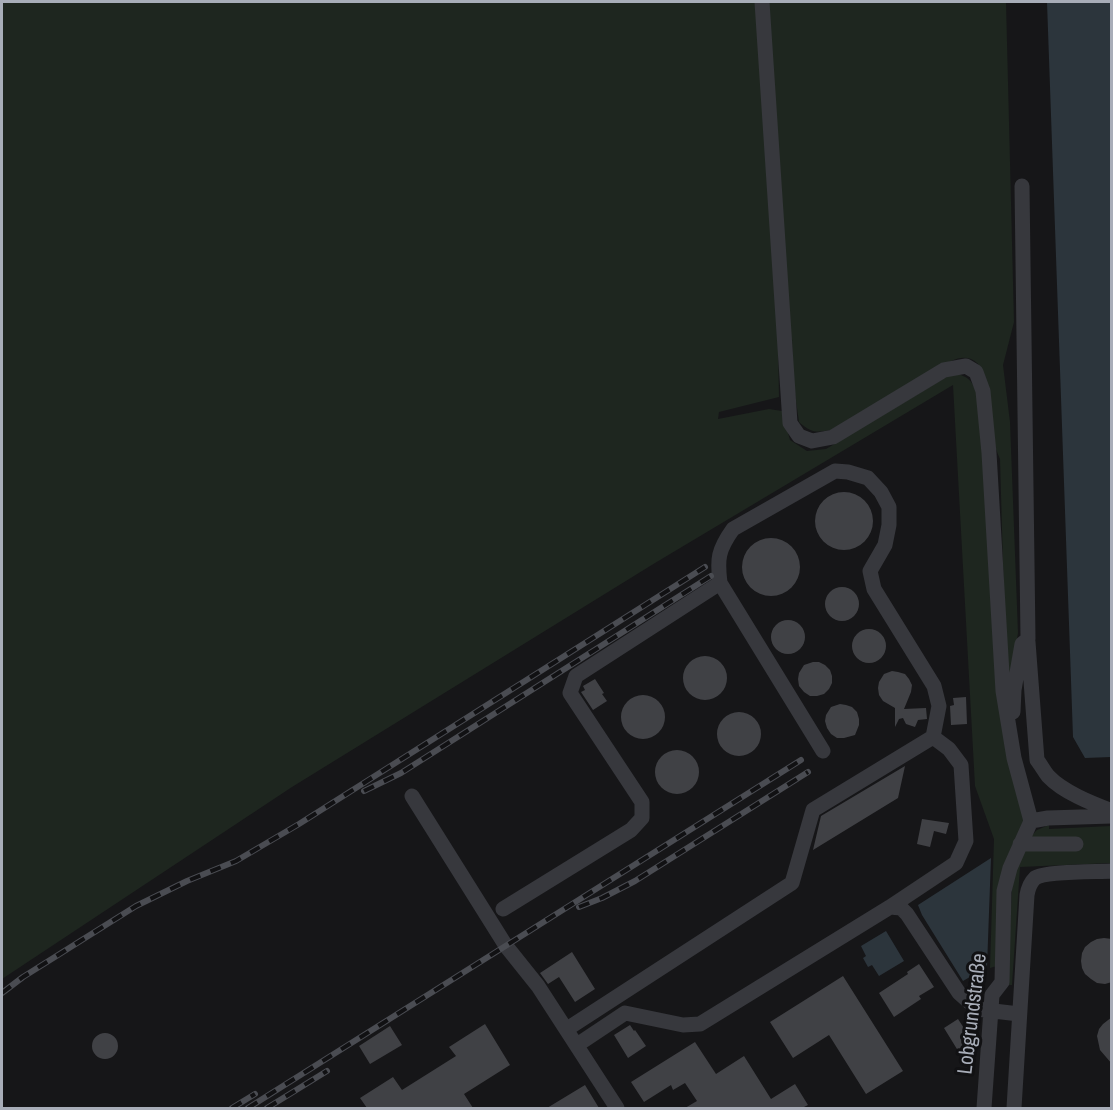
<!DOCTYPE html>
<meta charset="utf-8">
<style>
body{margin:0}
#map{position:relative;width:1113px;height:1110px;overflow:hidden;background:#161618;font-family:"Archivo Narrow",sans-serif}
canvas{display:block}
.frame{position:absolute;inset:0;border:3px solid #a8adb8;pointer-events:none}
</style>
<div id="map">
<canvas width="1113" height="1110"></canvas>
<div class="frame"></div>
</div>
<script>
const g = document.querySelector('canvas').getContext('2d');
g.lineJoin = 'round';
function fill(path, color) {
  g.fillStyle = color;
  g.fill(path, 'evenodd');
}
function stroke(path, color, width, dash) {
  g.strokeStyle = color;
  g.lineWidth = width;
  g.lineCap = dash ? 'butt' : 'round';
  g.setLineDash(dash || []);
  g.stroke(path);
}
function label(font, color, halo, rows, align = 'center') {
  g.font = font + ' "Archivo Narrow",sans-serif';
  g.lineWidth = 6;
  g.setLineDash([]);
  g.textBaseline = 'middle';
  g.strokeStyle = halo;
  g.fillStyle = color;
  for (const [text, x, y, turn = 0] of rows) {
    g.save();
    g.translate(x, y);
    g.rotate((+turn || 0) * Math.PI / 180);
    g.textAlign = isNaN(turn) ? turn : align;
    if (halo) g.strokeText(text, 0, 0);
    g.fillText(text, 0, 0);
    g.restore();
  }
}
const green = new Path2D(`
 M2 2H1006L1014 322 1003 365 1010 422 1018 633 1009 689 1004 600 1000 459C997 452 994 445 993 437 990 418 992 367 971 359 960 355 950 362 940 366L836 429C819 432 813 435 799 422L793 380 792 339 778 344 779 397 719 412 718 419 769 409 782 411 790 440 807 451 826 449 948 376C953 375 959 374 963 376 980 382 979 410 981 425L995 663 1008 752 1023 805V826L1006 865 999 893 997 966 990 968 994 839 975 786 953 385 655 563 292 787 2 979Z
 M1049 825V829L1111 826V863L1020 867 1012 985H1007L1013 871 1030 837 1037 830Z`);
const water = new Path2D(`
 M1047 2H1111V757L1085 758 1073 737Z
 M991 858 987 967 963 981 922 915 918 905Z
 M886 931 904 961 879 976 872 965 868 967 863 958 866 956 861 946Z`);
const building = new Path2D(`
 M815 521a29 29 0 1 1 58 0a29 29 0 1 1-58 0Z
 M742 567a29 29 0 1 1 58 0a29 29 0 1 1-58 0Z
 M825 604a17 17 0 1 1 34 0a17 17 0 1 1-34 0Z
 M771 637a17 17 0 1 1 34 0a17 17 0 1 1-34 0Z
 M852 646a17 17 0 1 1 34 0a17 17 0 1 1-34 0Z
 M683 678a22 22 0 1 1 44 0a22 22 0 1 1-44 0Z
 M813 662H819L825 665 830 670 832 676V683L829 689 824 694 817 696H810L804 692 799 686 798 679 799 673 804 665Z
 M892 671 898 672 905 674 909 679 912 685 911 692 904 709 926 708 927 719 918 720 915 727 906 724 903 718 899 719 895 727V708L883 701 879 695 878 688 879 682 884 674Z
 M595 679 604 693 602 694 607 701 593 710 581 692 585 690 583 686Z
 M621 717a22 22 0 1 1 44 0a22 22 0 1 1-44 0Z
 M966 697 967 724 951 725 950 706 954 705 953 698Z
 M840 704 846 705 852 707 857 712 859 719V725L855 735 844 738H837L831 734 827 728 825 721 826 715 831 707Z
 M717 734a22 22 0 1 1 44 0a22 22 0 1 1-44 0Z
 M655 772a22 22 0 1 1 44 0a22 22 0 1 1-44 0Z
 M905 766 898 798 813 850 821 816Z
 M922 819 949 823 946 834 934 831 930 847 917 844Z
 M1104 938 1112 939V982L1105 984 1097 983 1091 979 1085 974 1082 968 1081 961 1082 953 1085 947 1091 942 1097 939Z
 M572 952 595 989 575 1002 559 977 548 984 540 973Z
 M919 964 934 987 919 996 921 999 894 1017 879 993 908 974 907 972Z
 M843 976 903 1071 866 1094 829 1035 793 1058 770 1022Z
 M1112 1017V1064L1100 1050 1097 1036 1099 1029 1103 1024Z
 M958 1019 975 1045 960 1054 944 1028Z
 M485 1024 510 1065 464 1094 473 1108H367L360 1098 393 1077 402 1090 456 1056 449 1047Z
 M630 1025 634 1031 635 1030 646 1046 628 1058 614 1035Z
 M390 1026 402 1045 370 1064 359 1046Z
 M92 1046a13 13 0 1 1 26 0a13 13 0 1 1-26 0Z
 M695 1042 716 1074 744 1056 771 1099 795 1084 808 1105 802 1108H685L697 1101 685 1083 673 1090 671 1085 644 1102 631 1082Z
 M585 1085 599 1108H547Z`);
const minor = new Path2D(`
 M762 2 790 423 799 436 812 441 833 437 944 370 966 366 976 372 983 391 989 453 1003 691 1014 758 1031 821
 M1028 642 1037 760C1041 765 1044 771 1048 776 1063 792 1091 803 1112 811
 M1013 712 1014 690 1022 644 1028 639 1022 186
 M823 751 720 583C717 559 718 550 733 529L835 471 848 472 868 478 881 492 889 507V525L885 545 870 571 874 589 934 686 939 706 933 737
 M412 796 506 946 538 986 617 1108
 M1031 821 1048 818 1112 816
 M1020 844H1076
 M503 909 631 830 642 818V802L570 693 576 676 720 583
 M567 1029 792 883 813 810 933 737 949 749 961 765 966 841 956 863 890 907
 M577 1045 625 1013 683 1025 700 1024 890 907 901 908 907 914 959 993 977 1009 1019 1014
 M984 1108 992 995 1002 982 1004 891 1010 868 1031 821
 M1014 1108 1027 895C1028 889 1030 883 1035 878 1045 871 1097 872 1112 871`);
const rail = new Path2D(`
 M364 791 401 773 711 576
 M579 907 602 898 635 881 808 772
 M2 993 23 977 136 906 187 881 236 861 299 824 705 567
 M232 1108 255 1094
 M248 1108 801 760
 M267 1108 327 1071`);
const streetNames = [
 ["Lobgrundstraße",973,1014,-83]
];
fill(green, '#1e261f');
fill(water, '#2c353c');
fill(building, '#404145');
stroke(minor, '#37383d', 15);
stroke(rail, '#4a4c52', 6);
stroke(rail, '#111113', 4, [11]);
label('21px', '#a8adb8', '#111113', streetNames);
</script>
